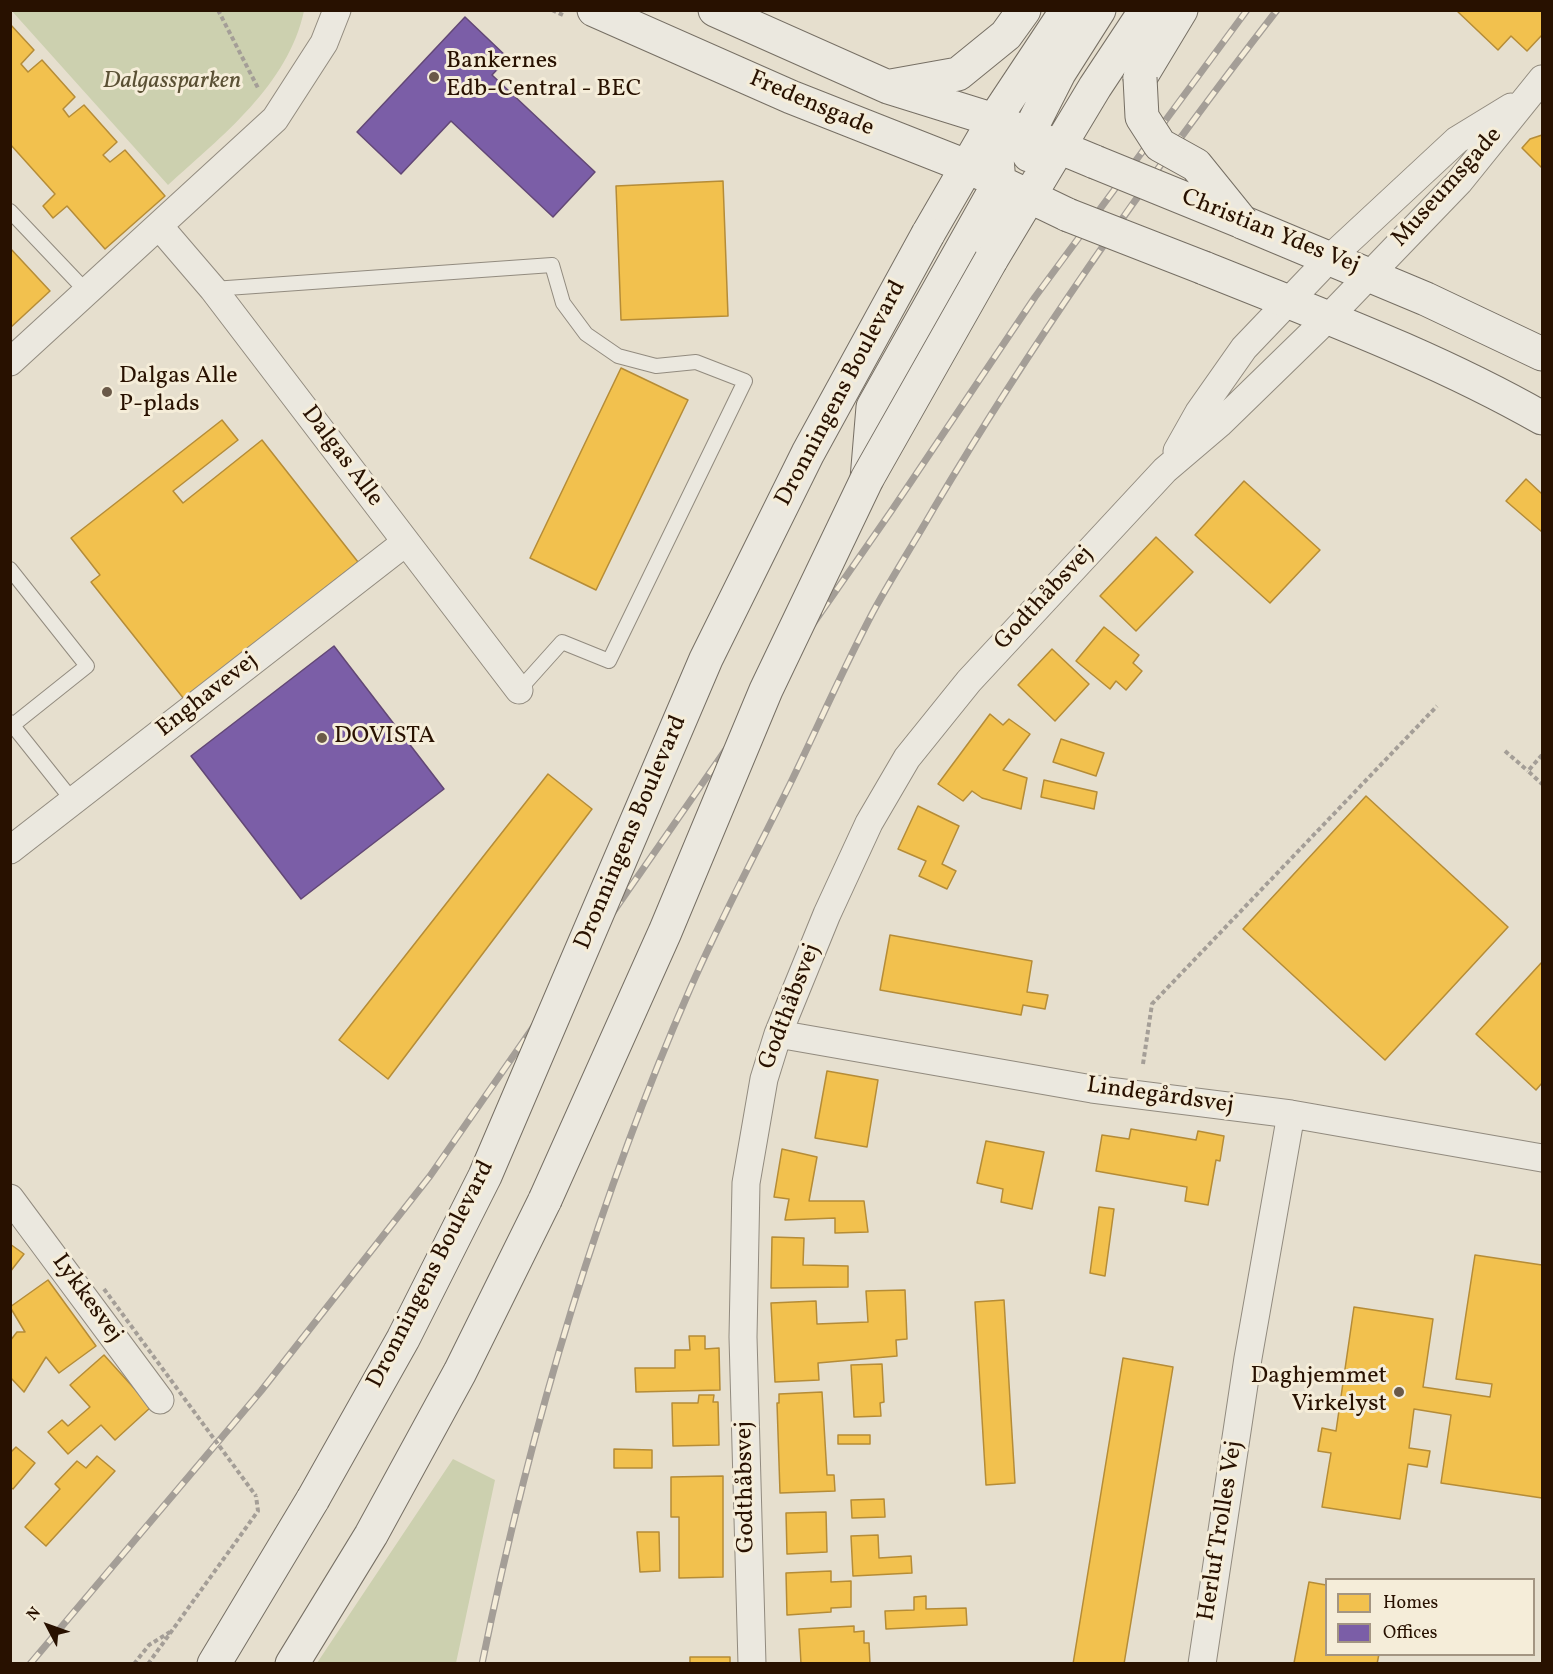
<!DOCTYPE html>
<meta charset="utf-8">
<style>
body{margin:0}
#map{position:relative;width:1553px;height:1674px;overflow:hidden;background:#e6dfce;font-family:Vollkorn,serif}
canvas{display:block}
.frame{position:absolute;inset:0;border:12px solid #281100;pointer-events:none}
.legend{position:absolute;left:1325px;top:1578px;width:210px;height:78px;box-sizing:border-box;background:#f5edd9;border:2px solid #a39582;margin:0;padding:8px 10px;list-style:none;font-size:18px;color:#281100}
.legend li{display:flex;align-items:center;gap:12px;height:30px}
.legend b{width:30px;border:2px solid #a39582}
.north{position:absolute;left:18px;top:1596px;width:60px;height:60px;-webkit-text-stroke:4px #f5edd9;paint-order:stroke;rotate:311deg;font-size:16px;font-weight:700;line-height:24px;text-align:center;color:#281100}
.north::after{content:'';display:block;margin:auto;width:21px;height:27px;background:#281100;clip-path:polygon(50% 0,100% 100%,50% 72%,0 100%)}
</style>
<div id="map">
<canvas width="1553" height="1674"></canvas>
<div class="frame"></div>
<ul class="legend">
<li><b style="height:16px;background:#f2c14e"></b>Homes</li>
<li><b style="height:16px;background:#7b5ea7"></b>Offices</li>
</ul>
<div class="north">N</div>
</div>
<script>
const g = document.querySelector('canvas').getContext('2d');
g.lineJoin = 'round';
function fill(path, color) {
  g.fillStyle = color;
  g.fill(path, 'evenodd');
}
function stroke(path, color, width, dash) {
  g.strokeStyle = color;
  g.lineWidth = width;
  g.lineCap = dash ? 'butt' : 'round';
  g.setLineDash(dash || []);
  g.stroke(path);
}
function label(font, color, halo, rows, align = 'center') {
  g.font = font + ' Vollkorn,serif';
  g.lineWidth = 6;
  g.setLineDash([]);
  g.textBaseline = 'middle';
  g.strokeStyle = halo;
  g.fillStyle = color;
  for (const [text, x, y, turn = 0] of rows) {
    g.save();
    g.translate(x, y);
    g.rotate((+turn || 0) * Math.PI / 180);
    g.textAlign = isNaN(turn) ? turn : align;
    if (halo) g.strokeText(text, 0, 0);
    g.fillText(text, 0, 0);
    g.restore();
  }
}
const green = new Path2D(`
 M11 10H304V11C288 85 222 136 168 185Z
 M453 1459 495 1480 456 1663H317Z`);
const homes = new Path2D(`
 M1542 10V35L1527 51 1511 36 1498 50 1457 11Z
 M10 24 34 50 21 64 28 72 42 60 75 97 63 109 69 117 84 105 117 142 103 155 110 162 125 150 165 196 105 249 67 206 53 218 43 206 55 194 10 144Z
 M1542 135V168L1522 148 1530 139Z
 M723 181 728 316 621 320 616 186Z
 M10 248 50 291 10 328Z
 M621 368 688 400 596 590 530 558Z
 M222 420 238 440 173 491 183 503 262 440 358 562 184 699 91 582 100 575 71 538Z
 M1526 479 1542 494V532L1506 501Z
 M1244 481 1320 550 1270 603 1195 535Z
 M1156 537 1193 572 1136 631 1100 596Z
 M1104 627 1139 655 1133 663 1142 671 1126 690 1116 681 1110 689 1076 661Z
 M1052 649 1089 684 1055 721 1018 685Z
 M990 714 1003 725 1009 719 1030 734 1003 770 1027 778 1021 809 982 798 972 791 963 801 938 784Z
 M1061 739 1104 753 1096 776 1053 762Z
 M548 774 592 809 388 1079 339 1040Z
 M1044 780 1097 792 1094 809 1041 797Z
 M1366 796 1508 927 1385 1060 1243 929Z
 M918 806 959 826 942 864 956 871 947 889 919 876 926 861 898 849Z
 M890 935 1032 961 1027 992 1048 995 1045 1009 1023 1005 1021 1015 880 990Z
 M1542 962V1083L1536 1090 1476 1034Z
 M827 1071 878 1080 867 1147 815 1138Z
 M1131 1129 1196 1140 1198 1131 1224 1136 1220 1161 1216 1160 1208 1205 1185 1201 1187 1187 1096 1171 1102 1135 1129 1139Z
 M986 1141 1044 1152 1032 1209 1001 1202 1003 1189 977 1183Z
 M782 1149 817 1157 809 1201H864L868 1232 835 1233V1218L785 1220 789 1199 774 1197Z
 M1099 1207 1114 1209 1105 1276 1090 1273Z
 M772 1237 804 1238 803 1265 848 1266V1287L771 1288Z
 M10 1244 24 1254 10 1272Z
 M1475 1255 1542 1265V1498L1441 1483 1451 1415 1414 1409 1409 1448 1430 1451 1427 1467 1408 1464 1400 1519 1322 1507 1331 1453 1318 1451 1322 1428 1336 1431 1354 1307 1433 1319 1423 1387 1490 1397 1492 1384 1456 1379Z
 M48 1280 96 1346 59 1373 46 1357 24 1392 10 1377V1341L17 1332H25L10 1307Z
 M905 1290 907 1339 896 1340 897 1356 818 1363 819 1380 775 1382 771 1303 816 1301 817 1324 868 1322 866 1291Z
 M1004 1300 1015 1483 986 1485 975 1302Z
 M689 1336H705V1349L719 1348 720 1390 636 1392 635 1368H675V1350H690Z
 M104 1355 151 1407 115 1440 101 1425 68 1454 48 1432 62 1420 68 1426 90 1407 70 1385Z
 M1123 1358 1173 1367 1124 1664H1073Z
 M882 1364 884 1402 880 1403 881 1416 854 1417 851 1365Z
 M822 1392 827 1475H834L835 1491 780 1493 777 1403H779V1394Z
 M699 1395H714L713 1402H718L719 1445 673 1446 672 1403H698Z
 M838 1435H870V1444H838Z
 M16 1447 35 1463 13 1489 10 1487V1453Z
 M614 1449 652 1450V1468H614Z
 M97 1456 115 1471 46 1546 25 1527 60 1489 55 1484 77 1461 86 1468Z
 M723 1476V1577L679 1578V1517H671V1477Z
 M884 1499 885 1517 852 1518 851 1500Z
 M826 1512 827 1552 787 1554 786 1513Z
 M637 1532H659L660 1571 640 1572Z
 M878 1535 879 1558 911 1556 912 1573 853 1576 851 1536Z
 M831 1571V1582L851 1581V1607L831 1608V1612L787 1615 786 1573Z
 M1309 1582 1326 1585V1654H1379L1377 1664H1285L1294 1663Z
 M926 1596V1609L966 1608 967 1625 886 1629 885 1611 914 1610V1597Z
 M854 1626V1632L864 1631V1643H869L870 1664H801L799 1629Z
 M690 1657H730V1664H690Z`);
const offices = new Path2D(`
 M465 17 508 58 492 75 595 172 553 217 451 121 401 174 357 132Z
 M334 646 444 789 301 899 191 756Z`);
const path = new Path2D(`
 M218 10 259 90
 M552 10 563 15
 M1505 751 1528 771
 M1542 755 1528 771 1542 784
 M1143 1064 1152 1004 1437 706
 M134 1664 149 1645 170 1632
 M148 1664 258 1511 256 1496`);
const lane = new Path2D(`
 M10 211 87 292
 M213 289 552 265 563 303 586 334 618 356 656 366 696 362 745 381 609 661 562 642 519 690
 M10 569 87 666 13 725
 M10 722 73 801`);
const street = new Path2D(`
 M159 226 213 289 519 690
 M10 362 275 119 324 43 337 10
 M1177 451 1199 412 1244 348 1330 258 1457 140 1511 107
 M10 850 406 542
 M778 1034 1092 1089 1291 1114 1542 1158
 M10 1198 160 1400
 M752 1664 743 1337 746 1183 764 1079 778 1034 827 914 869 823 907 758 969 681 1165 470 1219 424 1328 318 1459 182 1542 79
 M1202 1664 1248 1358 1291 1114`);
const secondary = new Path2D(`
 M594 10 791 97 966 166 1068 215
 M715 10 888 87 994 120 1095 162
 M1140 78 1181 10
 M891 86 958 74 1006 35 1024 10
 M1029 155 1028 134 1059 73 1099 10
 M1242 222 1426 299 1542 354
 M928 234 994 120 1067 10
 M991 260 1095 87 1146 10
 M1204 268C1318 314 1435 357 1542 418
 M867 479 873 407 999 183 994 120
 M214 1664 313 1499
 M292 1664 371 1535 460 1372 545 1200`);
const rail = new Path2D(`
 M30 1664 261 1391 430 1176 892 510 1035 297 1247 10
 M482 1664C529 1433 596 1204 690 989 721 918 758 849 792 780 819 724 844 667 873 612 892 577 914 543 934 508 1037 334 1153 170 1277 10`);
const pathBridge = new Path2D(`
 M104 1289 256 1496`);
const secondaryBridge = new Path2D(`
 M1140 78 1142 117 1160 145 1196 165 1242 222
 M1095 162 1240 221
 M1068 215 1204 268
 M545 1200 665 932 766 690 867 479 991 260
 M313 1499 403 1339 485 1176 706 659 808 453 928 234`);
const markers = [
 [434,77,6,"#6a5948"],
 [107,392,6,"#6a5948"],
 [322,738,6,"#6a5948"],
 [1399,1392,6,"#6a5948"]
];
const poiNames = [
 ["Bankernes",446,63],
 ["Edb-Central - BEC",446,91],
 ["Dalgas Alle",119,378],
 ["P-plads",119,406],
 ["DOVISTA",334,738],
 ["Daghjemmet",1387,1378,"right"],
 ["Virkelyst",1387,1406,"right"]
];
const parkNames = [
 ["Dalgassparken",172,83]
];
const streetNames = [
 ["Fredensgade",811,105,23],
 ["Museumsgade",1448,188,-48],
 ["Christian Ydes Vej",1270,233,22],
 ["Dronningens Boulevard",842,394,-62],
 ["Dalgas Alle",341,457,53],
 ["Godthåbsvej",1045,599,-47],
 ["Enghavevej",208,696,-38],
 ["Dronningens Boulevard",632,833,-67],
 ["Godthåbsvej",791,1007,-69],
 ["Lindegårdsvej",1160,1097,8],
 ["Dronningens Boulevard",432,1275,-63],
 ["Lykkesvej",86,1299,54],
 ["Godthåbsvej",747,1487,-91],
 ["Herluf Trolles Vej",1222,1531,-81]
];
fill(green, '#ccd0af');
fill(homes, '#f2c14e');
stroke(homes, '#b58c37', 1.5);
fill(offices, '#7b5ea7');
stroke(offices, '#624775', 1.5);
stroke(lane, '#928b7f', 16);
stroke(street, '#928b7f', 29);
stroke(secondary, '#766f64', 35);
stroke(path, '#a49e97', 4, [4.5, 3]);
stroke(lane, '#ebe8df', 14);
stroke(street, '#ebe8df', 27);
stroke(secondary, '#ebe8df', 33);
stroke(rail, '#a49e97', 7);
stroke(rail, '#f5edd9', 4.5, [14]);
stroke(secondaryBridge, '#766f64', 35, []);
stroke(pathBridge, '#a49e97', 4, [4.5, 3]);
stroke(secondaryBridge, '#ebe8df', 33);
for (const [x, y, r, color] of markers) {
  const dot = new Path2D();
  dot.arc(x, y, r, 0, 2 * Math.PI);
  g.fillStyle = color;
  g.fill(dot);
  stroke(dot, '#f5edd9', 2);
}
label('24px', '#281100', '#f5edd9', poiNames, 'left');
label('italic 24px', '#5a5034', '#f5edd9', parkNames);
label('24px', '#281100', '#f5edd9', streetNames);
</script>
